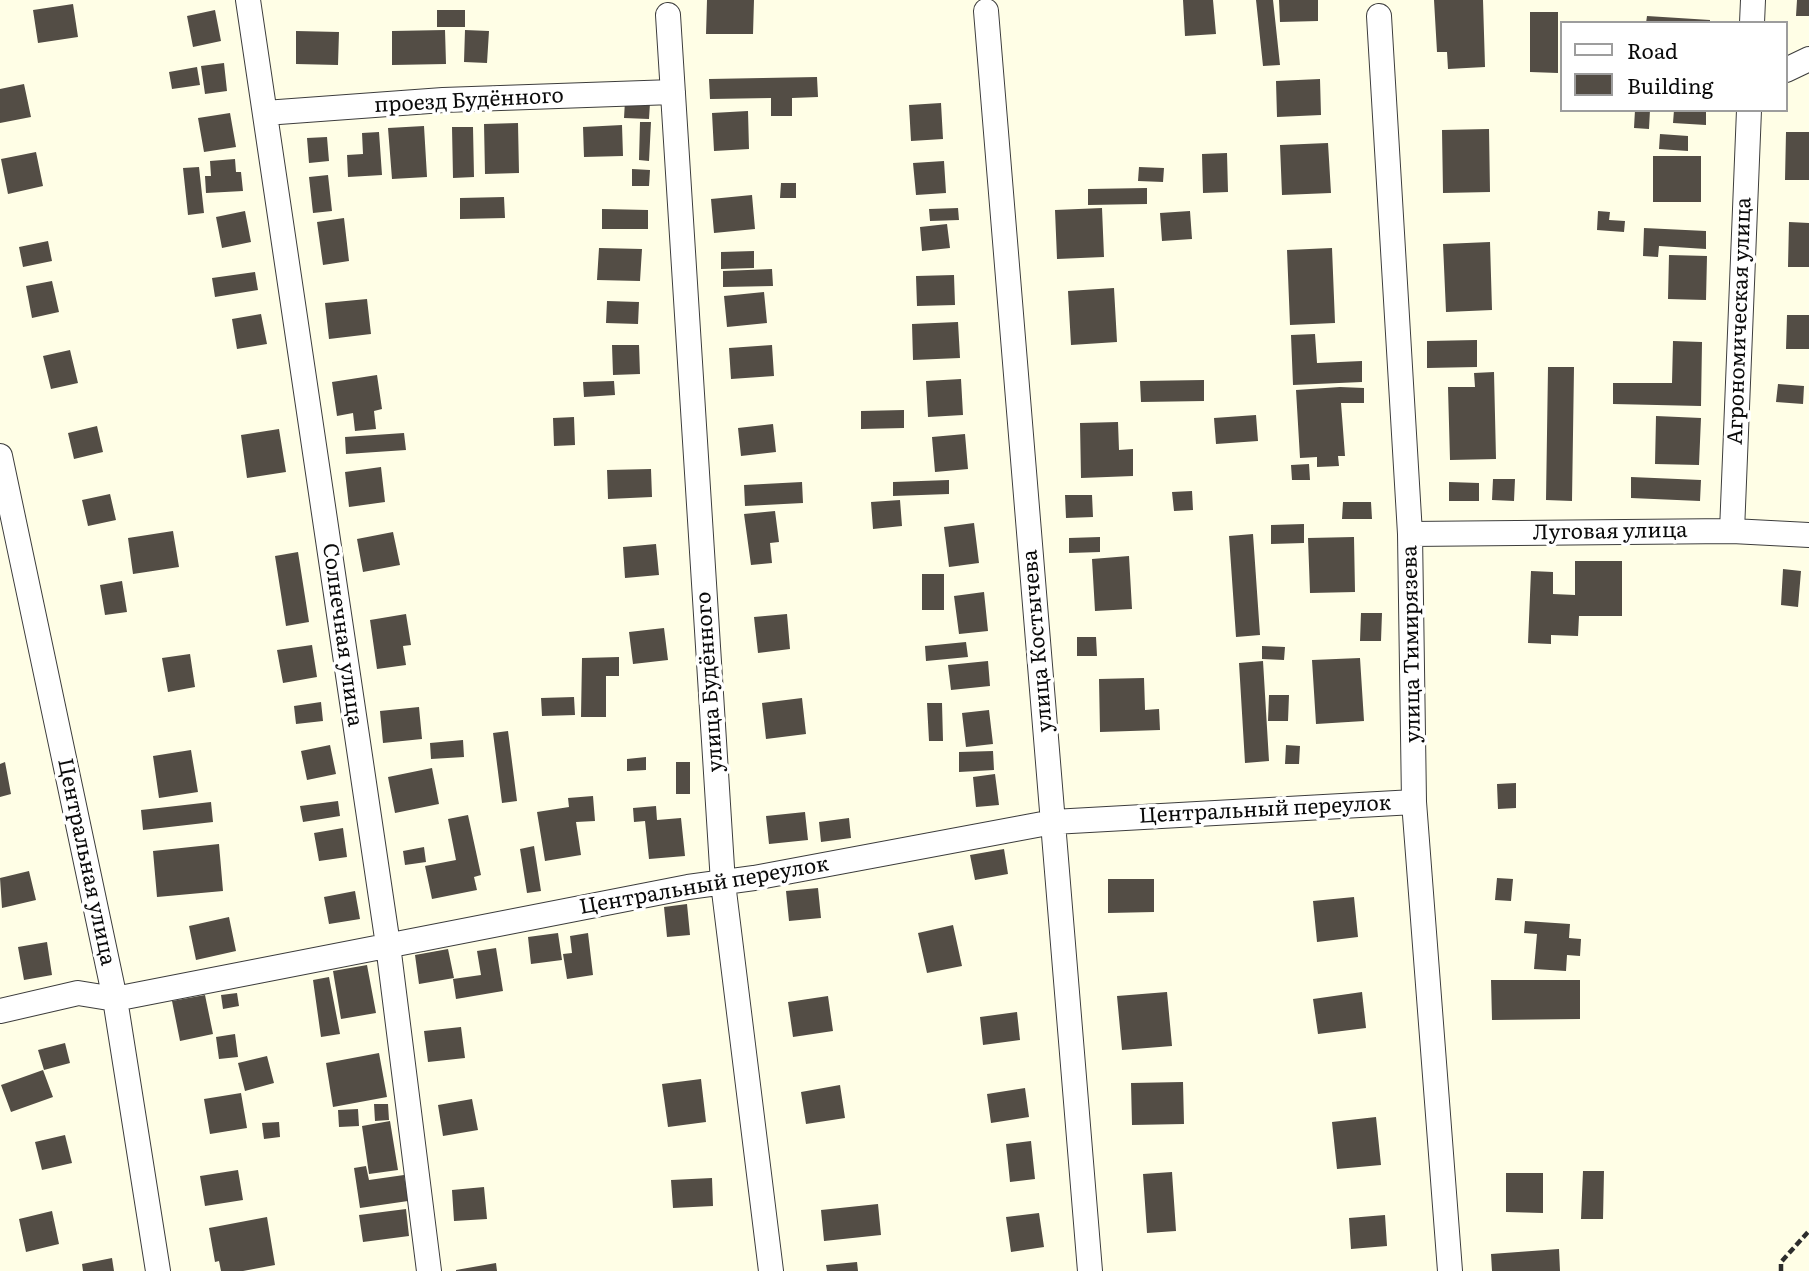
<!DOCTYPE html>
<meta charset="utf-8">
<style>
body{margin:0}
#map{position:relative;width:1809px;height:1271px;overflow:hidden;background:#fffee6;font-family:Literata,serif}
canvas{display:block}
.legend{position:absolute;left:1560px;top:21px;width:228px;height:91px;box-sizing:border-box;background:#fff;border:2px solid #9d9d9d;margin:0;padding:9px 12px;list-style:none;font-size:21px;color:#0a0a0a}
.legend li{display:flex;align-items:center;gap:14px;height:35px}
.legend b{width:35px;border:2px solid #9d9d9d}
</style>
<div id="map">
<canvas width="1809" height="1271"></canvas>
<ul class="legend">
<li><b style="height:9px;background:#fff"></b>Road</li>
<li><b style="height:19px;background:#534d45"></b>Building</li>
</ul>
</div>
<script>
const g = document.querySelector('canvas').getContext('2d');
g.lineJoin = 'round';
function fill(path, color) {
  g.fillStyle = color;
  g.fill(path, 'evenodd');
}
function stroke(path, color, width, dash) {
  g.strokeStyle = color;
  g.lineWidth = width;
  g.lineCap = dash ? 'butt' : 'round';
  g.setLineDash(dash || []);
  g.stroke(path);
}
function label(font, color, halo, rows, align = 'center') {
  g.font = font + ' Literata,serif';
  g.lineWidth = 7;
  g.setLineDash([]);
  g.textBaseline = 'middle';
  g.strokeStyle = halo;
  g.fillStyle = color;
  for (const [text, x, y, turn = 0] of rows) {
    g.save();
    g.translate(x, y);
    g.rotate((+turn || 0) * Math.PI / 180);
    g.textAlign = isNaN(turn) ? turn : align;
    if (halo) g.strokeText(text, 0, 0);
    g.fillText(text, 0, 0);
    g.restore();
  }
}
const building = new Path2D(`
 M707 0H754L753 34H706Z
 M1183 0H1213L1216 34 1185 36Z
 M1256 0H1273L1280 65 1263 66Z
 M1279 0H1318V21L1280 22Z
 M1434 0H1483L1485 67 1448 69 1447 52H1437Z
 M1797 0H1809V16H1796Z
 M73 4 78 37 38 43 33 10Z
 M215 10 221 41 193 47 187 16Z
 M437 10H465V27H437Z
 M1530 12H1558V73L1530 72Z
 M1647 16 1710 20V23H1646Z
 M445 30 446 64 392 65V31Z
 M465 30 489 31 487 63 464 62Z
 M296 31 339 32 338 65 296 64Z
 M224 63 227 91 205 94 201 66Z
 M197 67 200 85 172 89 169 72Z
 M817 77 818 97 792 98V116H771V98L710 99 709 79Z
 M1320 79 1321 115 1277 117 1276 81Z
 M24 84 31 117 0 123V89Z
 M625 101 650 103 649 119 624 118Z
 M941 103 943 139 911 141 909 105Z
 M1635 110H1650L1649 129 1634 128Z
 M1674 110H1706V125L1673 123Z
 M748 111 749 149 714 151 712 113Z
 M230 113 236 147 204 152 198 118Z
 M640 122H651L649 161 639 160Z
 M518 123 519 173 485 174 484 124Z
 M622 125 623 156 584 157 583 127Z
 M424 126 427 177 392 179 388 128Z
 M452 127H473L474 177 453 178Z
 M1489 129 1490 192 1443 193 1442 130Z
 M379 132 382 175 348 177 347 155 363 154 362 133Z
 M1786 132H1809V180H1785Z
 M1660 134 1688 136V151L1659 149Z
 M327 137 329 161 309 163 307 138Z
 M1328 143 1331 193 1282 195 1280 145Z
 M36 152 43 186 8 194 1 159Z
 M1227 153 1228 192 1203 193 1202 154Z
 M1653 156H1701V202H1653Z
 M235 159 236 172H241L243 191 206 193 205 176H211L210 161Z
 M944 161 946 193 916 195 913 163Z
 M199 167 204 213 188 215 183 168Z
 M1139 167 1164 168 1163 182 1138 181Z
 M632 169 650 170 649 186H632Z
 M328 175 332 211 313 213 309 177Z
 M781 183H796V198H780Z
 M1147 188V204L1088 205V189Z
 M752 195 755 229 714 233 711 199Z
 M504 197 505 218 460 219V198Z
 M958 208 959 220 930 221 929 209Z
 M1102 208 1104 257 1057 259 1055 210Z
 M602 209 648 210V229H602Z
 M245 211 251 242 222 248 216 217Z
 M1190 211 1192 239 1162 241 1160 213Z
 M1598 211 1610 212 1609 220 1625 221 1624 232 1597 230Z
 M344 218 349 261 323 265 317 222Z
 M1789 222 1809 223V267H1788Z
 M947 224 950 248 922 251 920 227Z
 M1644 228 1706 231V249L1659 246 1658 257 1643 256Z
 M48 241 52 261 23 267 19 247Z
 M1490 242 1492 310 1446 312 1443 244Z
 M599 248 642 249 640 281 597 280Z
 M1332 248 1335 323 1290 325 1287 250Z
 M754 251V268L721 269V252Z
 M1669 255 1707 256 1706 300 1668 299Z
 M772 269 773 286 723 287V271Z
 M255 272 258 290 215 297 212 278Z
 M954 275 955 305 917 306 916 276Z
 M52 281 59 312 32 318 26 286Z
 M1114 288 1117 342 1071 345 1068 291Z
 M764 292 767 323 727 327 724 296Z
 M367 299 371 334 329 339 325 303Z
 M607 301 639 302 638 324 606 323Z
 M261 314 267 344 237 349 232 319Z
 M1787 315H1809V349H1786Z
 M958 322 960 358 913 360 912 324Z
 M1315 334 1317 363 1362 361V382L1293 385 1291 335Z
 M1477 340V367L1427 368V341Z
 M1673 341 1702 342 1701 406 1613 404V383H1672Z
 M612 345H639L640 374 613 375Z
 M772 345 774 376 731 379 729 348Z
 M70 350 78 383 51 389 43 356Z
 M1548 367H1574L1572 501 1546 500Z
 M1494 372 1496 459 1450 460 1448 387H1475L1474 373Z
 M377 375 382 409 374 411 376 429 355 431 353 413 337 416 332 382Z
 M961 379 963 415 928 417 926 381Z
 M1204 380V401L1141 402 1140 381Z
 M614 381 615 395 584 397 583 382Z
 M1778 384 1804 386 1803 404 1776 402Z
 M1340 387 1364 388V403H1341L1345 456H1338L1339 466 1317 467V457L1300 458 1296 390Z
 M904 410V428L861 429V411Z
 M1256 415 1258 441 1216 444 1214 418Z
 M1656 416 1701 418 1699 465 1655 464Z
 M574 417 575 445 554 446 553 418Z
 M1118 422 1119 450 1133 449V476L1081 478 1080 423Z
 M773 424 776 452 741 456 738 428Z
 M97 426 103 452 74 459 68 433Z
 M279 429 286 472 247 478 241 435Z
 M404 433 406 450 346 454 345 437Z
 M965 434 968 469 935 472 932 437Z
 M1309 464 1310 480H1292L1291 465Z
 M381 467 385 502 349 507 345 472Z
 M651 469 652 497 608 499 607 470Z
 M1631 477 1701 480 1700 501 1631 498Z
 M1493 479H1515L1514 501 1492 500Z
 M949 480V494L893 496V482Z
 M802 482 803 503 745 506 744 485Z
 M1449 482 1479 483V501H1449Z
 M1192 491 1193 510 1174 511 1172 492Z
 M110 494 116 520 88 526 82 500Z
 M1065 495H1092L1093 517 1066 518Z
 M900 500 902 526 873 529 871 502Z
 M1343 502H1371L1372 519H1342Z
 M775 511 779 542 770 543 772 563 751 565 744 514Z
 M974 523 979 563 949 567 944 527Z
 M1304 524V543L1271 544V525Z
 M173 531 179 567 133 574 128 538Z
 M393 532 400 565 363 572 357 539Z
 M1253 534 1260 635 1236 637 1229 536Z
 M1100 537V552L1069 553V538Z
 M1354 537 1355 592 1310 593 1308 538Z
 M656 544 659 575 625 578 623 547Z
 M298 552 309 622 286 626 275 556Z
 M1129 556 1132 609 1095 611 1092 559Z
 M1575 561H1622V616H1579L1578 636 1551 635V644L1528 643 1531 571 1553 572V594L1575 595Z
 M1783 569 1801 571 1798 607 1781 605Z
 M922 574H944V610H922Z
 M122 581 127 612 105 615 100 585Z
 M984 592 988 631 959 634 954 596Z
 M1361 613H1382L1381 641H1360Z
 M406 614 411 645 403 646 406 665 377 669 370 620Z
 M787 614 790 649 758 653 754 617Z
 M664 628 668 660 633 664 629 632Z
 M1077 637H1096L1097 656H1077Z
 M966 642 968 657 926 661 925 646Z
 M312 645 317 677 283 683 277 650Z
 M1262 646 1285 647 1284 660 1262 659Z
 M190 654 195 687 168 692 162 658Z
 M619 657V676H606V717H581L582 658Z
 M1360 658 1364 721 1316 724 1312 660Z
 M988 661 990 686 951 690 948 665Z
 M1263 661 1269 761 1245 763 1239 663Z
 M1144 678 1145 710 1159 709 1160 730 1100 732 1099 679Z
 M1269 695H1289L1288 721H1268Z
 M574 697 575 715 542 716 541 698Z
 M802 698 806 734 766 739 762 703Z
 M321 702 323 721 296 724 294 706Z
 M927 703H942L943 741H929Z
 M419 707 422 739 383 743 380 711Z
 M989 710 993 744 966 747 962 713Z
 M508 731 517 801 502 803 493 733Z
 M463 740 464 757 431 759 430 743Z
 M330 745 336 774 307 780 301 751Z
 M1286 745 1300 746 1299 764H1285Z
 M191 750 198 792 159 798 153 756Z
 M993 751 994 770 959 772V752Z
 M646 757V770L627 771V759Z
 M5 762 11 794 0 797V764Z
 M676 762H690V794H676Z
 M432 768 439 804 395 813 388 777Z
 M995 774 999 805 976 807 973 777Z
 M1516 783V808L1498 809 1497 784Z
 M593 796 595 821 576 822 581 855 545 861 537 812 569 807 568 798Z
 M338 801 340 816 303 822 300 806Z
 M211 802 213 822 143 830 141 810Z
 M656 806 657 820 681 818 685 856 649 859 645 821 634 822 633 808Z
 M805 812 808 840 769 844 766 816Z
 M468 815 481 875 474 877 477 890 432 899 425 866 456 860 448 819Z
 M849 818 851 838 821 842 819 822Z
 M343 828 347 857 319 861 314 833Z
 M219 844 223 891 157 897 153 851Z
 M534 846 541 891 527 893 520 849Z
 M424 847 426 862 405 865 403 851Z
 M1004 849 1008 874 975 880 970 855Z
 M29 871 36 900 2 908 0 878Z
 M1497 878 1513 879 1511 901 1495 900Z
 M1108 879H1154V912L1108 913Z
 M818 888 821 918 789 921 786 891Z
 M355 891 360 919 329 924 324 897Z
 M1354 897 1358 937 1317 942 1313 901Z
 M687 904 690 935 667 937 664 907Z
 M229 917 236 951 196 960 189 926Z
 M1525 921 1570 924 1569 938 1581 939 1580 956 1567 955 1566 971 1534 969 1537 934 1524 933Z
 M953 925 962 966 927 973 918 933Z
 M558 933 562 960 531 964 528 937Z
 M588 933 593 975 567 979 563 954 572 953 570 936Z
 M47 942 52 975 24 980 18 947Z
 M496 948 503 991 456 999 453 979 481 975 477 951Z
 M448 949 454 978 419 984 415 955Z
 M367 965 376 1013 341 1019 333 971Z
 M329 977 340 1034 321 1037 313 980Z
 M1491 980H1580V1019L1492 1020Z
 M1167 992 1172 1046 1122 1050 1117 996Z
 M1362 992 1366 1028 1318 1034 1313 999Z
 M237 993 239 1006 223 1009 221 995Z
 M205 995 213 1034 180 1041 172 1001Z
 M828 996 833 1031 793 1037 788 1002Z
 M1017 1012 1020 1040 983 1045 980 1017Z
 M461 1027 465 1058 428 1062 424 1031Z
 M235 1034 238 1057 219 1059 216 1037Z
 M65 1043 70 1063 44 1070 38 1050Z
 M379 1053 387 1097 333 1107 326 1063Z
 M267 1056 274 1083 245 1091 238 1063Z
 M43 1070 53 1097 11 1112 1 1085Z
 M701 1079 706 1122 668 1127 662 1084Z
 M1183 1082 1184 1124 1132 1125 1131 1083Z
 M840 1085 845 1118 806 1124 801 1092Z
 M1025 1088 1029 1117 991 1123 987 1094Z
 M241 1093 247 1128 210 1134 204 1099Z
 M472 1099 478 1130 443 1136 438 1105Z
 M374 1104H388L389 1120 375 1121Z
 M358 1109 359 1126 339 1127 338 1110Z
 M1376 1117 1381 1165 1337 1169 1332 1122Z
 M390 1121 398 1170 369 1174 362 1126Z
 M279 1122 280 1137 264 1139 262 1123Z
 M65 1135 72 1163 42 1170 35 1142Z
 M1031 1141 1035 1179 1010 1182 1006 1144Z
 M366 1166 369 1180 404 1175 408 1201 360 1208 354 1168Z
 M238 1170 243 1200 205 1206 200 1176Z
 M1583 1171H1604L1603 1219H1581Z
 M1172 1172 1176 1231 1147 1233 1143 1174Z
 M1506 1173H1543V1213L1506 1212Z
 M712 1178 713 1206 673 1208 671 1180Z
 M484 1187 487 1219 454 1221 452 1190Z
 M878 1204 881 1235 824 1241 821 1210Z
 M406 1209 409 1236 363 1242 359 1215Z
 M52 1211 59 1244 26 1252 19 1219Z
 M1039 1213 1044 1247 1011 1252 1006 1217Z
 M1385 1215 1387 1246 1351 1249 1349 1218Z
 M267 1217 275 1265 243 1271H221L219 1261 215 1262 209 1228Z
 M1559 1249 1560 1271H1492L1491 1254Z
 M112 1258 114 1271H83L82 1264Z
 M857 1262 858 1271H827L826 1265Z
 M496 1263 497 1271H456V1270Z`);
const path = new Path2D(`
 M1781 1271V1262L1809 1231`);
const minor = new Path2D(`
 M248 0 388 945 429 1271
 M986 11 1090 1271
 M668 15 723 883 771 1271
 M1379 16 1410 534 1414 802 1450 1271
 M1752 23 1753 0
 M1786 70 1809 59
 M265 113 443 100 673 92
 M0 456 115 999 158 1271
 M1732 531 1749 110
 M1410 534 1732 531 1809 535
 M0 1011 78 993 115 999 688 887 754 878 1053 822 1414 802`);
const streetNames = [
 ["проезд Будённого",469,101,-3],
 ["Агрономическая улица",1740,321,-88],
 ["Луговая улица",1610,532,-1],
 ["Солнечная улица",342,635,82],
 ["улица Костычева",1038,641,-95],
 ["улица Тимирязева",1412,644,-91],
 ["улица Будённого",710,682,-94],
 ["Центральный переулок",1265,810,-3],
 ["Центральная улица",86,862,78],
 ["Центральный переулок",704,886,-10]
];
fill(building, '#534d45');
stroke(minor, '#3d3d3d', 26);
stroke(path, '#2c2c2c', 4.5, [7, 3.5]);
stroke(minor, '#fff', 24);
label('21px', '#0a0a0a', '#fff', streetNames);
</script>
